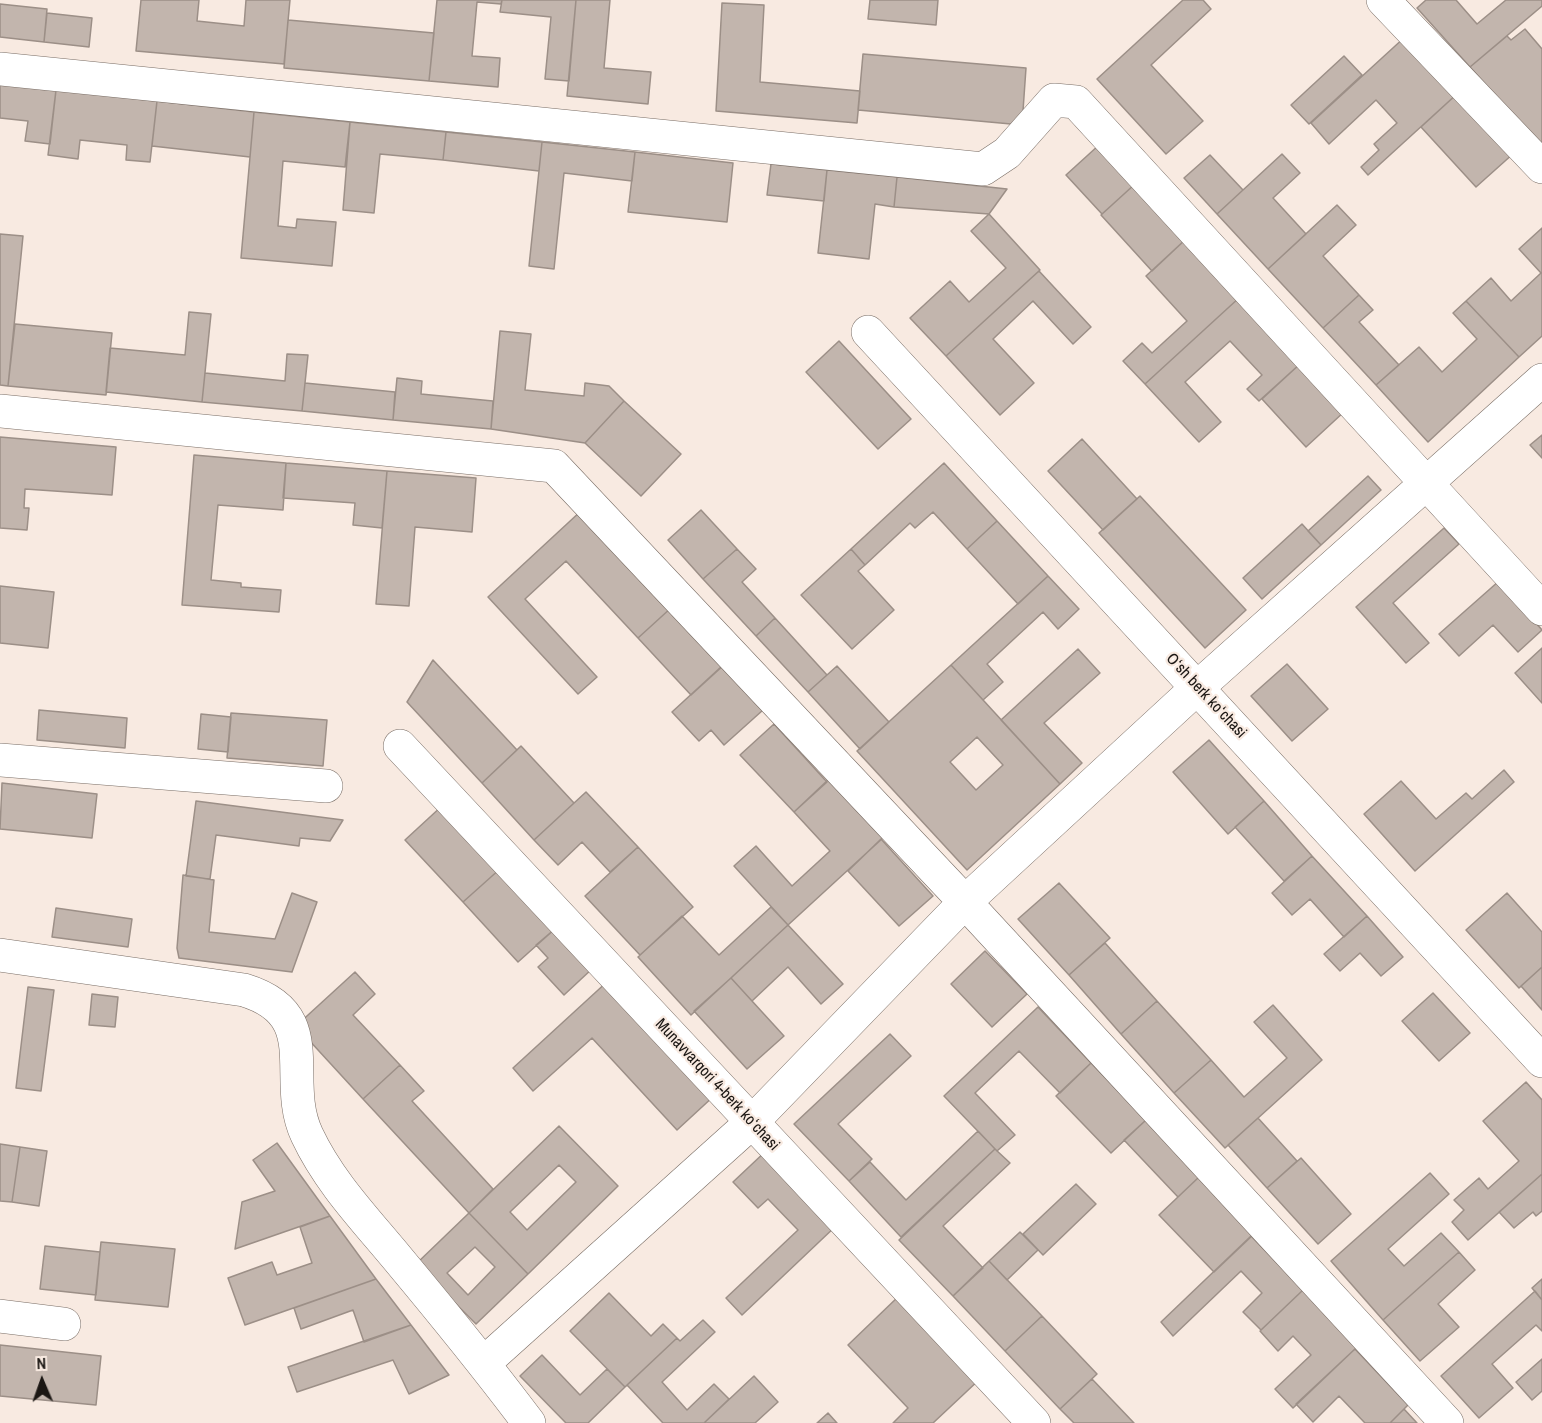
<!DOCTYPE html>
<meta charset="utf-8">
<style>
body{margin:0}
#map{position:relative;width:1542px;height:1423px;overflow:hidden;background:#f8eae1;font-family:"Archivo Narrow",sans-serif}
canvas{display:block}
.north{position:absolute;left:12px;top:1351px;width:60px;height:60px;-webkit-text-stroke:4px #f8eae1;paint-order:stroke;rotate:358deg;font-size:16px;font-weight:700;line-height:24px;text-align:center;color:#1a1613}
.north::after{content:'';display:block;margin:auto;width:21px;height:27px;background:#1a1613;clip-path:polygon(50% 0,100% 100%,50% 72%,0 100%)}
</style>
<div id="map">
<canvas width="1542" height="1423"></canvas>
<div class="north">N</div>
</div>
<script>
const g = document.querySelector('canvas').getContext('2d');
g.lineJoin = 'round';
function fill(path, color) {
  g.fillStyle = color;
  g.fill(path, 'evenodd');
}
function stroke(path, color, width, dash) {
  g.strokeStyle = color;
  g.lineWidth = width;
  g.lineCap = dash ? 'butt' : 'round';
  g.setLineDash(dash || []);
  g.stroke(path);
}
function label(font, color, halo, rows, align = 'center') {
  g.font = font + ' "Archivo Narrow",sans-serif';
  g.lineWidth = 4.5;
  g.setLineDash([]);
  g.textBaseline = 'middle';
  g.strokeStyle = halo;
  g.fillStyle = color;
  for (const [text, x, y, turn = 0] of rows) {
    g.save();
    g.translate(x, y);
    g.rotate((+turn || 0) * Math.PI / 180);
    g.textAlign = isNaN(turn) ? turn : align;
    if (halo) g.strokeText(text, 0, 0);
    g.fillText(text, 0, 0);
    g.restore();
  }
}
const building = new Path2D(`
 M141 0H199L197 21 244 26 246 0H290L284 64 136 51Z
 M437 0H502L501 4 477 2 472 56 500 58 498 87 429 81Z
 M502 0H576L569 81 545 79 551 17 500 12Z
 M576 0H610L604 68 651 72 648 104 567 96Z
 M870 0H938L936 25 868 19Z
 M1183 0H1203L1211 9 1151 65 1203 121 1166 154 1097 79Z
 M1426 0H1456L1477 24 1506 0H1542V6L1470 67 1417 8Z
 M722 3 764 5 760 82 860 91 857 123 716 111Z
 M0 4 47 9 44 42 0 37Z
 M47 13 92 18 89 47 44 42Z
 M288 20 434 33 429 81 284 68Z
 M1525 29 1542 49V147L1470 67 1507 36 1511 40Z
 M1406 36 1458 93 1368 175 1361 167 1379 150 1374 144 1397 123 1376 100 1329 144 1311 123Z
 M863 54 1026 68 1022 125 858 110Z
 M1344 56 1362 75 1309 124 1291 105Z
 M0 84 56 90 50 144 25 141 28 121 0 118Z
 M56 90 157 101 150 162 126 160 127 145 80 140 78 159 48 155Z
 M1458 93 1514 153 1476 187 1421 127Z
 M157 101 254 112 250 157 152 146Z
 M254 112 350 122 345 167 283 161 278 226 296 228 297 219 336 222 332 266 241 258Z
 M350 122 446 132 443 160 380 154 374 213 343 210Z
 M446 132 542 142 539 171 443 160Z
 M542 142 635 152 632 181 564 173 554 269 529 266Z
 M1099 145 1135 184 1102 214 1066 175Z
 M635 152 733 163 727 222 628 212Z
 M1282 154 1300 173 1273 198 1306 234 1268 269 1217 214Z
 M1210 155 1243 190 1217 214 1184 178Z
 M771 164 827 170 824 201 767 195Z
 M827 170 897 177 894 207 875 204 869 259 818 253Z
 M897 177 1007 189 989 214 894 207Z
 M1135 184 1186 239 1152 271 1101 215Z
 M1337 205 1356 225 1323 256 1359 295 1323 328 1268 269Z
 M989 214 1040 270 946 356 910 318 950 281 969 302 1006 268 971 231Z
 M1542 228V336L1519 357 1466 301 1491 278 1511 301 1541 273 1519 249Z
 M0 234 23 236 8 386 0 385Z
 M1186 239 1240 297 1145 384 1123 361 1142 343 1152 353 1187 321 1146 276Z
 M1039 271 1091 327 1073 344 1033 301 993 339 1034 383 1000 415 946 356Z
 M1359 295 1373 310 1359 322 1399 365 1376 385 1323 328Z
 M1240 297 1301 363 1259 401 1247 389 1262 375 1230 341 1185 382 1221 422 1199 442 1145 384Z
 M1466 301 1519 357 1428 442 1376 385 1419 347 1442 372 1477 339 1453 313Z
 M189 312 211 314 202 402 106 392 110 348 185 355Z
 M15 324 112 333 106 395 8 386Z
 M500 331 531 334 525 390 584 396 585 383 609 386 624 401 585 443 491 429Z
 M839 341 911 419 878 449 806 372Z
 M287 354 308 355 302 411 202 402 205 373 285 381Z
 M1301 363 1345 411 1306 447 1262 399Z
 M397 378 422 381 421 394 493 401 491 429 393 420Z
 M305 383 395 392 393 420 302 411Z
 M624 401 681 454 641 496 585 443Z
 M1542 435V458L1530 445Z
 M0 437 116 447 112 495 25 489 24 508H29L27 530 0 528Z
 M1082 439 1137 499 1103 530 1048 471Z
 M194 455 286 463 283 510 218 505 211 580 241 583V587L281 590 279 612 182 605Z
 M286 463 387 471 382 528 353 525 355 503 283 498Z
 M944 463 997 521 967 549 933 512 915 528 910 523 865 565 851 549Z
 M387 471 476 478 472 532 415 527 409 606 376 604Z
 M1368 476 1381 490 1321 545 1308 531Z
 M1140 496 1246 610 1205 648 1099 533Z
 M582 510 672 607 638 638 566 561 525 599 597 677 578 694 488 597Z
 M701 510 737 549 703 579 668 540Z
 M997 521 1048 576 1018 604 967 549Z
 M1302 524 1321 545 1262 599 1243 578Z
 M1444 528 1459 544 1393 603 1429 643 1406 663 1356 607Z
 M737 549 756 569 742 582 775 618 756 636 703 579Z
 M851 549 865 565 858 571 894 610 852 649 801 595Z
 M1048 576 1079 609 1058 629 1043 612 987 664 1003 682 983 700 951 665Z
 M1499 581 1542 630 1518 652 1493 625 1459 656 1439 634Z
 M0 586 54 592 48 648 0 643Z
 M672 607 725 664 691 695 638 638Z
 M775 618 827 675 808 692 756 636Z
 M1542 648V703L1515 673Z
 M1078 649 1100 673 1044 723 1082 763 1060 784 1001 720Z
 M433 660 517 750 482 783 407 702Z
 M1287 664 1328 709 1292 741 1251 696Z
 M951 665 1060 784 967 870 857 751ZM977 737 1003 765 976 790 950 762Z
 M722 666 763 710 724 745 711 730 699 741 672 712Z
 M837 666 889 722 860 749 808 692Z
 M39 710 127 718 125 748 37 740Z
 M231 713 327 720 323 766 227 758Z
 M201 714 231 717 228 752 198 749Z
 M774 724 827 782 794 812 740 755Z
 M1209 740 1264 801 1228 834 1173 772Z
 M521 746 574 803 534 840 482 783Z
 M1504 770 1514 782 1415 871 1364 814 1401 781 1436 819 1466 793 1472 799Z
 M830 778 884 837 788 925 734 866 756 846 792 886 830 851 794 812Z
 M2 783 97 794 92 838 0 829Z
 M586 792 638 847 610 872 582 842 558 865 534 840Z
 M196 801 343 820 330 841 300 838 299 846 216 835 210 879 186 876Z
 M1264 801 1312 856 1284 881 1235 827Z
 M443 805 501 868 463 902 405 840Z
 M881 839 933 896 899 926 848 871Z
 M638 847 693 907 640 955 585 896Z
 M1312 856 1367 916 1344 937 1310 899 1292 915 1272 893Z
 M501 868 556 928 518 962 463 902Z
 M183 875 214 880 209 932 275 939 292 893 317 902 292 972 179 958 177 948Z
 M1059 883 1110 938 1069 975 1018 919Z
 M1507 893 1542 932V967L1519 988 1466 930Z
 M771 907 788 925 691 1015 638 957 682 916 719 955Z
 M56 908 132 919 128 947 52 937Z
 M1367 916 1403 957 1381 976 1360 953 1340 971 1324 954Z
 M788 925 843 984 821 1004 788 967 752 1001 731 978Z
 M556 928 593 968 564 995 538 967 548 958 536 945Z
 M1105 943 1157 1001 1121 1034 1069 975Z
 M985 951 1027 994 992 1027 951 984Z
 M1542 967V1010L1521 986Z
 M355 972 375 994 353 1015 400 1065 363 1099 296 1026Z
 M731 978 784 1036 747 1069 694 1011Z
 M609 980 715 1095 677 1130 592 1038 533 1091 513 1068Z
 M28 987 54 990 41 1091 16 1088Z
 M1433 993 1470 1033 1439 1061 1402 1021Z
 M92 994 118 997 115 1027 89 1025Z
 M1157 1001 1211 1060 1174 1093 1121 1034Z
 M1273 1005 1322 1060 1225 1148 1174 1093 1211 1060 1244 1097 1287 1058 1254 1022Z
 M1038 1007 1091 1063 1060 1093 1019 1051 975 1093 1015 1135 997 1151 944 1096Z
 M890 1034 911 1056 838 1124 872 1159 849 1181 794 1124Z
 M1091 1063 1146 1120 1111 1153 1056 1096Z
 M400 1065 424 1091 412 1101 493 1189 469 1213 363 1099Z
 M1526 1082 1542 1100V1174L1468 1240 1452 1222 1464 1210 1454 1200 1479 1178 1488 1189 1519 1161 1483 1121Z
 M1258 1118 1297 1161 1267 1188 1228 1145Z
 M1146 1120 1199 1177 1178 1197 1124 1140Z
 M559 1126 618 1186 528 1274 469 1213ZM559 1165 576 1182 527 1230 510 1212Z
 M978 1131 995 1149 901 1237 849 1181 870 1162 906 1200Z
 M277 1143 330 1216 235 1249 242 1202 275 1191 253 1160Z
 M0 1144 20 1147 12 1202 0 1201Z
 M20 1147 47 1151 39 1206 12 1202Z
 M995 1149 1010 1163 943 1226 983 1268 953 1296 899 1240Z
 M767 1150 838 1224 742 1315 726 1298 798 1230 768 1199 758 1208 733 1182Z
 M1301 1158 1351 1214 1318 1244 1267 1188Z
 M1430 1173 1449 1194 1388 1249 1404 1266 1441 1233 1459 1252 1383 1320 1331 1261Z
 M1542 1174V1211L1536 1216 1533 1212 1514 1228 1499 1212Z
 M1199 1177 1254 1234 1214 1272 1159 1215Z
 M1076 1184 1096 1204 1043 1255 1023 1234Z
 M469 1213 528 1274 476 1324 416 1264ZM475 1247 495 1267 468 1295 447 1273Z
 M330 1216 376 1279 245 1325 228 1278 272 1262 277 1275 312 1263 300 1227Z
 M1020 1232 1038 1250 1007 1280 989 1261Z
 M1251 1236 1303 1290 1261 1330 1243 1312 1262 1293 1241 1271 1173 1336 1161 1322Z
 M101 1242 175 1249 168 1307 95 1300Z
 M45 1246 100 1252 96 1295 40 1289Z
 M1459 1252 1475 1270 1438 1304 1459 1327 1420 1361 1383 1320Z
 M989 1261 1042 1316 1005 1351 953 1296Z
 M376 1279 411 1325 364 1342 353 1310 301 1329 294 1308Z
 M1542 1279V1300L1532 1288Z
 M1303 1290 1357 1347 1293 1408 1275 1389 1311 1355 1293 1336 1278 1351 1260 1331Z
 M1535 1291 1542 1300V1331L1536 1325 1492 1364 1513 1388 1479 1418 1441 1376Z
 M609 1293 651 1336 663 1324 677 1338 625 1387 570 1331Z
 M901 1294 981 1378 933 1423H893L908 1408 848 1345Z
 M1042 1316 1097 1374 1060 1409 1005 1351Z
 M703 1320 715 1332 662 1382 687 1410 714 1384 729 1399 704 1423H663L627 1385 677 1338 680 1341Z
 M411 1325 449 1375 409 1394 393 1360 297 1392 288 1367Z
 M0 1345 101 1356 96 1405 0 1396Z
 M1355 1349 1408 1405 1390 1423H1365L1339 1396 1313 1422 1296 1404Z
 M542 1355 580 1395 607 1369 625 1387 588 1423H566L520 1376Z
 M1542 1359V1391L1532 1400 1516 1382Z
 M754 1376 778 1402 755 1423H704Z
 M1092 1379 1134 1423H1074L1060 1409Z
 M1404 1409 1417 1423H1390Z
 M828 1413 837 1423H817Z`);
const minor = new Path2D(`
 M1383 0 1542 167
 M0 69 983 169 1007 153 1054 100 1076 102 1542 609
 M868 332 1542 1061
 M0 411 554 466 965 902 1447 1423
 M400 746 1034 1423
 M0 760 326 786
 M0 955 244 990C326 1015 280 1078 307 1135 329 1182 365 1219 398 1259 443 1313 487 1367 529 1423
 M0 1316 64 1324
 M484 1363 752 1122 965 902 1198 687 1542 380`);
const streetNames = [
 ["Oʻsh berk koʻchasi",1206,696,47],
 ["Munavvarqori 4-berk koʻchasi",717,1085,47]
];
fill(building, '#c2b5ad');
stroke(building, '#9c8f87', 1.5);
stroke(minor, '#796d65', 34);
stroke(minor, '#fff', 33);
label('16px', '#1a1613', '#f8eae1', streetNames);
</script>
